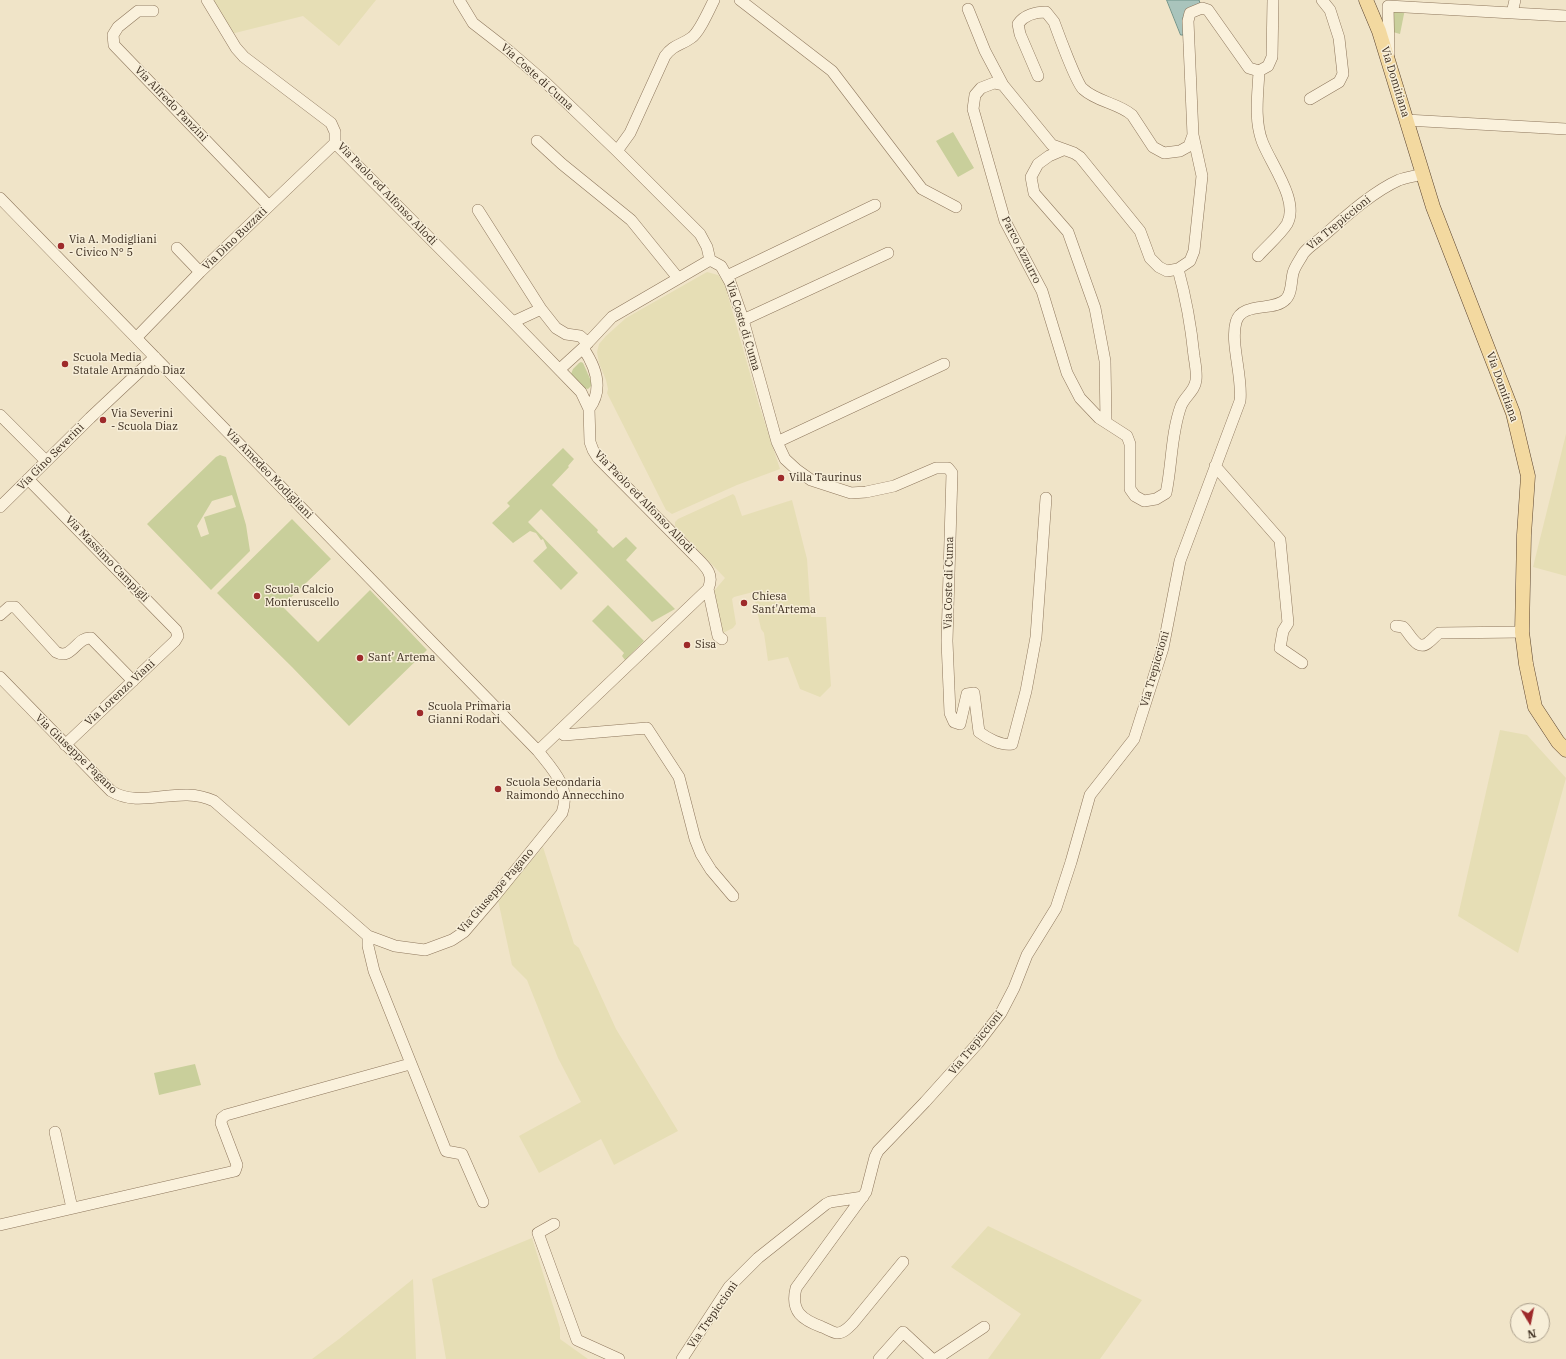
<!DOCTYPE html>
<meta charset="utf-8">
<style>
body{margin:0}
#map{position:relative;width:1566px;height:1359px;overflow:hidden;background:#f0e4c8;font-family:"IBM Plex Serif",serif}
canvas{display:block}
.north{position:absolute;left:1510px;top:1303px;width:40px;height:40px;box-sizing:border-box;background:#f7eed8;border:1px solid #ada18e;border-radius:50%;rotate:170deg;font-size:11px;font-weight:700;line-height:16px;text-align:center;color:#3d2e20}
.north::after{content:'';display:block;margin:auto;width:14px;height:18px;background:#9e2a2b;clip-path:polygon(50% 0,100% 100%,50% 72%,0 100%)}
</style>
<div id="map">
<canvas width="1566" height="1359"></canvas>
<div class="north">N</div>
</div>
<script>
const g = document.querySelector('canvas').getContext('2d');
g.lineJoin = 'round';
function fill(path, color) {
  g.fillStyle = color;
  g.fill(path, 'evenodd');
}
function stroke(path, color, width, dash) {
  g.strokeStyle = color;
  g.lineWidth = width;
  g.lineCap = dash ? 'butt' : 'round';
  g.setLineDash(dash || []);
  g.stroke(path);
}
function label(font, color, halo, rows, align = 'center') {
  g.font = font + ' "IBM Plex Serif",serif';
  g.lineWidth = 3;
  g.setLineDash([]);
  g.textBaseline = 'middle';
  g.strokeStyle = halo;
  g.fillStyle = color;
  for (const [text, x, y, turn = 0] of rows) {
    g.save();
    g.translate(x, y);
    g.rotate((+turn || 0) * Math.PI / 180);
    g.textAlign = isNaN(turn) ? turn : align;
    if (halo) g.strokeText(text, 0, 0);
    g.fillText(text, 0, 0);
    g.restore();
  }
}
const farmland = new Path2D(`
 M211 0H376L339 46 303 16 231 34Z
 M707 272 718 275 724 282 759 405 780 469 737 485 672 514 666 510 607 393 608 389 606 380 599 363 597 352 599 344 606 336 626 318Z
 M1566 434V576L1533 567Z
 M733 494 735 496 742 516 792 500 807 559 811 617H826L831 686 820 697 800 689 788 657 768 661 764 633 761 629 753 592 734 597 732 599 736 624 733 628 723 633 714 591 725 578 675 526V522L678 519Z
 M1500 730 1527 735 1566 778 1518 953 1458 916Z
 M543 847 574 944 579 948 616 1029 678 1131 614 1165 601 1139 539 1173 519 1136 581 1102 558 1058 527 980 512 965 498 900Z
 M988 1226 1142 1300 1100 1359H988L1021 1314 951 1267Z
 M532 1238 560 1328V1339L588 1359H446L432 1279Z
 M413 1279 416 1359H312L339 1339Z`);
const green = new Path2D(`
 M1405 9 1400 34 1393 32V11Z
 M953 132 974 168 958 177 936 141Z
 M581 362 583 363 592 383 591 386 588 389 584 388 571 374 573 369 579 363Z
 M563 448 574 459 568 466 569 467 552 485 598 530 597 532 613 548 626 537 637 548 626 560 675 609 652 622 541 509 528 522 578 573 561 590 533 561 547 548 543 539 541 540 536 533 530 531 513 543 492 523 510 506 507 503Z
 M220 455 226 457 246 525 250 551 211 590 147 524 216 457ZM232 495 236 507 204 517 209 534 201 537 197 526 212 501Z
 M292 519 331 559 282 606 318 642 370 590 427 650 349 726 292 667 217 593Z
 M608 605 644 641 625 660 622 656 624 653 592 621Z
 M195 1064 201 1085 159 1095 154 1073Z`);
const water = new Path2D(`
 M1167 0H1199L1201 6C1181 13 1181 14 1185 35H1181Z`);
const minor = new Path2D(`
 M207 0 236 48 244 57 331 123 335 132V143L513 322 581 392 589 409 590 442 593 450 598 458 695 556C705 566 715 574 708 589L538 751
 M459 0 473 23 509 51 546 83 617 151 700 234 707 247 710 260 721 266 730 282 742 316 777 442 785 459 797 470 811 480 851 493 866 492 894 486 936 468H948L952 473 947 641 950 713 954 722 960 724 967 694 974 693 979 732C987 738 1001 746 1012 744L1026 691 1036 637 1046 498
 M740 0 832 71 922 189 956 207
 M968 9 985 51 1003 85
 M153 11H138L118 27 113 35 114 45 269 206
 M1512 13 1515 0
 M1389 54 1388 6 1566 16
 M1038 76 1020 34 1018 24C1024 15 1036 12 1046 12L1054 22C1058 33 1077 84 1083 89 1097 102 1118 103 1132 115L1153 147 1164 153 1180 151 1189 146 1193 135
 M1310 99 1339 82 1343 74 1339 38 1330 10 1322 0
 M1406 120 1566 129
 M537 141 562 164 631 220 678 278
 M1063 150 1049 156 1038 164 1031 177 1034 193 1068 232 1095 308 1105 361 1106 422
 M617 151 630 133 665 56C674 44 680 46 691 38 699 33 709 10 714 0
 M0 198 538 751C553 770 571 787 562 813L494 897 464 932 452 940 425 950 395 946 368 936 214 801C178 784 142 810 111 791L0 677
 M478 210 541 309 556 328 566 334 580 336 588 343
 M177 248 200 272
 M1258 256C1266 247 1281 234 1287 224 1300 201 1270 163 1262 141 1254 119 1258 94 1259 71
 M1178 269C1186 298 1191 326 1194 356 1195 363 1197 372 1196 380 1195 391 1185 396 1181 406 1171 433 1172 465 1166 493L1156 499 1144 501 1135 496 1130 489V444L1127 436 1099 418 1080 398 1067 373 1042 291 1005 221 973 109 975 95 981 88 994 83 1003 85 1052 145 1074 153 1080 157 1140 231 1150 258 1159 267 1167 271 1178 269 1190 261 1194 251 1202 176 1193 135 1188 21 1190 13 1202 8 1208 10 1249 68 1259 71 1268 66 1272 57 1273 0
 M727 276 875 205
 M743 320 888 253
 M513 322 541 309
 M137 337 200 272 335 143
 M583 348C596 367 604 389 589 409
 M560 369 583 348 612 317 710 260
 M0 415 46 461
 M777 442 944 364
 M1215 466 1280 540 1288 623 1283 631 1280 648 1302 663
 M28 479 176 630 178 636 175 641 65 745
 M0 507 90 418 155 357
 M708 589 718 636 722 639
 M0 615 9 607H15L56 652C72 661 77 636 91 638L133 681
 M1396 626 1403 627C1410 633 1417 653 1429 642 1433 639 1435 636 1439 633L1522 632
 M559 731 564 735 647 728 679 777 695 839 701 854 711 870 733 896
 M368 936V946L374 971 446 1151 462 1154 483 1202
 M55 1132 72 1208
 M554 1224 538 1233 577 1340 619 1359
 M0 1225 235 1171 237 1165 221 1123 222 1118 226 1115 410 1064
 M903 1262 853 1323C849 1327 844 1333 837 1333 833 1333 827 1329 822 1327 803 1320 790 1312 796 1288L866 1192 875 1157 878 1151 925 1102 978 1043 1001 1013 1014 988 1027 955 1056 908 1071 862 1090 795 1134 739 1163 648 1180 561 1240 401C1243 377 1230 343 1236 322 1242 301 1275 312 1286 299 1292 293 1291 281 1293 273 1295 266 1300 260 1303 254 1307 248 1315 243 1321 238 1344 218 1372 192 1399 180 1407 177 1415 176 1423 174
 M682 1359 729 1287 758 1258 826 1204 830 1202 863 1197
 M879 1359 903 1332 932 1359
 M936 1359 984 1327`);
const major = new Path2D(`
 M1366 0 1379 31 1433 207 1513 413 1528 476 1524 535 1522 632 1526 664 1535 707 1558 742 1566 750`);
const markers = [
 [61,246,4,"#9e2a2b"],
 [65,364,4,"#9e2a2b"],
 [103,420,4,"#9e2a2b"],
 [781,478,4,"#9e2a2b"],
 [257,596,4,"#9e2a2b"],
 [744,603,4,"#9e2a2b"],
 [687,645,4,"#9e2a2b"],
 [360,658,4,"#9e2a2b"],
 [420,713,4,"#9e2a2b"],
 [498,789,4,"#9e2a2b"]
];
const streetNames = [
 ["Via Coste di Cuma",537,77,42],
 ["Via Domitiana",1395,82,73],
 ["Via Alfredo Panzini",171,104,46],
 ["Via Paolo ed Alfonso Allodi",387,194,46],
 ["Via Trepiccioni",1339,223,-39],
 ["Via Dino Buzzati",235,239,-44],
 ["Parco Azzurro",1021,250,63],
 ["Via Coste di Cuma",743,326,73],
 ["Via Domitiana",1502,387,70],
 ["Via Gino Severini",51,457,-45],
 ["Via Amedeo Modigliani",269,474,46],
 ["Via Paolo ed Alfonso Allodi",644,502,46],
 ["Via Massimo Campigli",107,559,46],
 ["Via Coste di Cuma",949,583,-89],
 ["Via Trepiccioni",1155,669,-74],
 ["Via Lorenzo Viani",120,693,-43],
 ["Via Giuseppe Pagano",76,754,44],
 ["Via Giuseppe Pagano",496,891,-49],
 ["Via Trepiccioni",976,1043,-51],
 ["Via Trepiccioni",713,1315,-55]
];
const poiNames = [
 ["Via A. Modigliani",69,240],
 ["- Civico N° 5",69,253],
 ["Scuola Media",73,358],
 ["Statale Armando Diaz",73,371],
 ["Via Severini",111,414],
 ["- Scuola Diaz",111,427],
 ["Villa Taurinus",789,478],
 ["Scuola Calcio",265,590],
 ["Monteruscello",265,603],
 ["Chiesa",752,597],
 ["Sant'Artema",752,610],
 ["Sisa",695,645],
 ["Sant' Artema",368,658],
 ["Scuola Primaria",428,707],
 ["Gianni Rodari",428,720],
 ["Scuola Secondaria",506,783],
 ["Raimondo Annecchino",506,796]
];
fill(farmland, '#e6deb5');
fill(green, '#c9cf9b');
fill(water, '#a9c4bc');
stroke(water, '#6f938a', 1);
stroke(minor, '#8d765c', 12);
stroke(major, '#5b4430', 15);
stroke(minor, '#faf1dc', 11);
stroke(major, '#f3d9a0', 14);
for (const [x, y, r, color] of markers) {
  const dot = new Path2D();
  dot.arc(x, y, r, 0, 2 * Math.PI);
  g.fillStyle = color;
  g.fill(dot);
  stroke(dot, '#f7eed8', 1.5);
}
label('11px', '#3d2e20', '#f7eed8', streetNames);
label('11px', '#3d2e20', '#f7eed8', poiNames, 'left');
</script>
